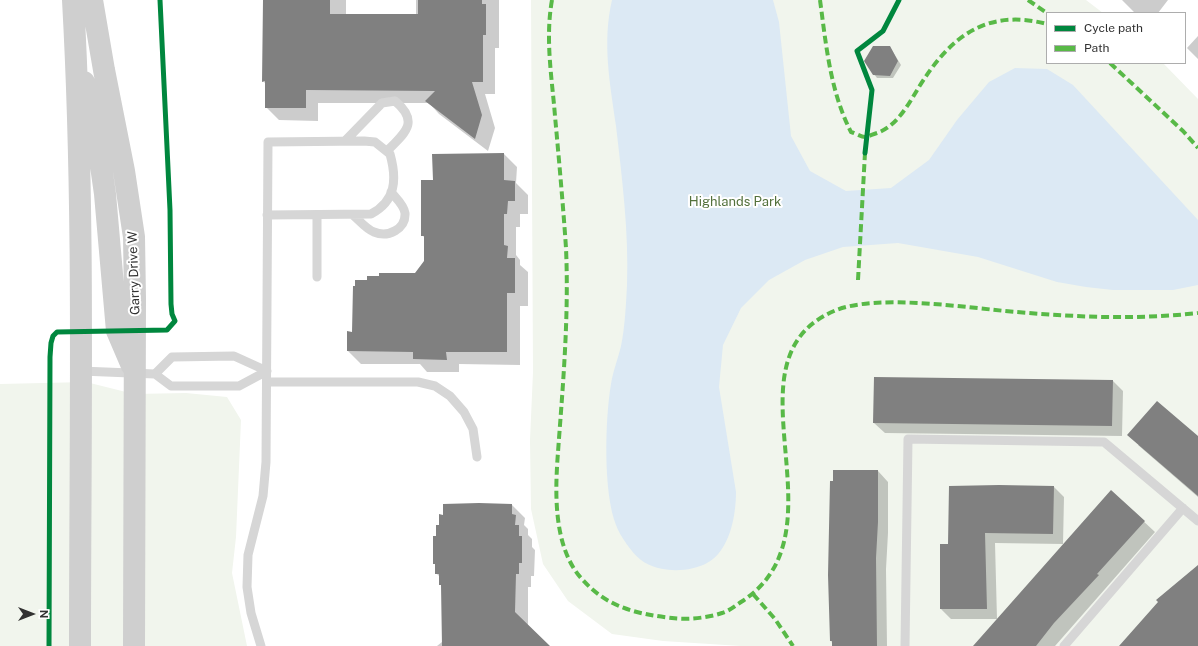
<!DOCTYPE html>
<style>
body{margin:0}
#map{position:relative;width:1198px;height:646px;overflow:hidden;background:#fff;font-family:"Public Sans",sans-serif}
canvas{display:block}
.legend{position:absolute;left:1046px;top:12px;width:140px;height:52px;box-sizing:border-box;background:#fff;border:1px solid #adadad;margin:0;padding:5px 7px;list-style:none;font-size:12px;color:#323232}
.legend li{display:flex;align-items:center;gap:8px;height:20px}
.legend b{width:20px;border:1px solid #adadad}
.north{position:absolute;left:12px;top:594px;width:40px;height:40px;-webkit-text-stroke:3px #fff;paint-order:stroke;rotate:90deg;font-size:11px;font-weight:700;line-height:16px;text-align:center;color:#323232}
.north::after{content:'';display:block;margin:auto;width:14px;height:18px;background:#323232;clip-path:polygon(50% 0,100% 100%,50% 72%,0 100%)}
</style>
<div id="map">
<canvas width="1198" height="646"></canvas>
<ul class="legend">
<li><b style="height:5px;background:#00873e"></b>Cycle path</li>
<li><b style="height:5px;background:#58b947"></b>Path</li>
</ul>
<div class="north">N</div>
</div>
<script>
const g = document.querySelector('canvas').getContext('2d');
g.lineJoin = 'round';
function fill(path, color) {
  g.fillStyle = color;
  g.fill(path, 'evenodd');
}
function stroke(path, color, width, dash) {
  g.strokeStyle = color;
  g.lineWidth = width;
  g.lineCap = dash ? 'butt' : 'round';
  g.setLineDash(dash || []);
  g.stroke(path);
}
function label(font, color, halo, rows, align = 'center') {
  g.font = font + ' "Public Sans",sans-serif';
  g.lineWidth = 4;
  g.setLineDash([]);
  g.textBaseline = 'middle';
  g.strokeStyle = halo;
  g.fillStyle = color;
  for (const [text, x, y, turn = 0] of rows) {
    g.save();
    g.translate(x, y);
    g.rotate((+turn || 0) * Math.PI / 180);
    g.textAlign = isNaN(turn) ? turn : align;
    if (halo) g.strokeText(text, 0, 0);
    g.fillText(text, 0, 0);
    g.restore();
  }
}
const green = new Path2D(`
 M531 0H1086L1103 13H1047V63H1163L1198 99V646H741L663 641 612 634 568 601 543 564 531 509 530 440 533 372Z
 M86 382 134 394 186 393 227 397 241 420 236 537 232 573 247 646H0V384Z`);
const water = new Path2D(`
 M612 0H773L779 22 791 136 810 171 846 191 891 188 929 160 957 120 989 82 1015 68 1047 69 1073 85 1198 220V285L1173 290H1113L1086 287 1057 282 978 257 898 243 843 247 805 260 769 280 741 308 723 345 719 387 736 492C736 515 730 551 707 563 689 573 658 573 641 560 632 553 620 536 616 525 603 492 605 419 611 384 613 371 618 359 621 346 625 327 626 304 627 285 629 232 622 178 616 126 610 83 602 43 612 0Z`);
const shadow = new Path2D(`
 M263 0H346V15H416V0H499V48H495V94H485L495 128 488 151 439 114 429 103H318V121L279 120 266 107V84L263 81Z
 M1122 0H1168L1158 13H1135Z
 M1198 36V59L1187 48Z
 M890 47 901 65 893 78H877L874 74Z
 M504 154 517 167 516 183 528 195V214H520V227H516V255L520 260V265L528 272V306H520V365L459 364V372H427L420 364H361L348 351V333H353L368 281 416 274 426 262V239L422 235 434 181Z
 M1113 381 1123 391 1122 436 885 433 874 423Z
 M1198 438V497L1138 445Z
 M878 471 888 482V533L886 569 887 646H833L831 640Z
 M1054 487 1064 497 1063 544 995 543 997 619H951L941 609 949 545Z
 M1111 491 1155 532 1055 646H974Z
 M512 505 525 518 524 525 528 529V535L532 539V547L535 550 534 576H531V587H528V626L548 646H437L442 642V586L440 577 436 573V566L434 563Z`);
const building = new Path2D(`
 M263 0H330V14H418V0H482V4H486V35H483V82H472L482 115 475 139 425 101 435 91 306 90V108H265V81L262 82Z
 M873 46H890L898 61 890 76 873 75 864 61Z
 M504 153V180L515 181V201H508L507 214H504V245L508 246 507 258H515V293H507V352H446L447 360 413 359V352L347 351V331L352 332 353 286H355V280H367V276H379V273H415L424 261V236H421V180H433L432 154Z
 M874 377 1113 380 1112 426 873 423Z
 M1157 401 1198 436V496L1127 435Z
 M833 470H878V522L876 558 877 646H832V641H830L828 575 830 481H833Z
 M999 485 1054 486 1053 534 985 533 987 609H940V544H948L949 486Z
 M1111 490 1145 521 1097 574 1099 575 1054 623 1036 646H973Z
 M479 503 512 504V514L516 515 515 525H519V536H522V563H519V574H516L515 612 550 646H442L441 585H439V574H435V564H433V536H436V525H439V514L443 515V504Z
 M1198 565V646H1119L1158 602 1156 600Z`);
const service = new Path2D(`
 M345 141 382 103 395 101C420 122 405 133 387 151
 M317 215V277
 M353 215C359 220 366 229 374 232 388 238 406 229 405 213 404 205 396 198 391 192
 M81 371 155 374 171 386H239L267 371
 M155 374 172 357 234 356 267 371
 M267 382H418L435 386 450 396 464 412 473 429 477 457
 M261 646 251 613 247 587 248 555 263 496 266 462 268 142 364 141 375 142 390 154C397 179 396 201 371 214L267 215
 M905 646 908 439 1104 442 1198 521
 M1064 646 1183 508`);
const secondary = new Path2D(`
 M73 0C85 215 80 431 80 646
 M92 0 104 70 124 171 134 237 135 299 134 646
 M84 82 93 110 105 194 117 331 132 366`);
const quiet = new Path2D(`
 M552 0C545 39 552 78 555 116 559 160 563 204 566 248 569 316 563 384 558 452 555 492 553 546 581 578 606 607 636 614 672 618 687 620 707 618 722 613 729 611 735 606 741 602 851 532 718 361 834 311 876 293 968 308 1016 312 1078 317 1136 320 1198 313
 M820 0C826 44 830 91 851 132 855 133 861 137 865 137 868 137 873 134 877 133 897 126 908 105 919 87 950 37 986 8 1047 24
 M1028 0 1047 13
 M1110 63 1183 131 1198 148
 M858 280 865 153
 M753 594 775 619 793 646`);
const cycleway = new Path2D(`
 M865 153 872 90 857 51 883 31 899 0
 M49 646 50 357 51 343 53 336 57 332 167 330 175 321 172 314 171 304 170 210 160 0`);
const parkNames = [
 ["Highlands Park",735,202]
];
const streetNames = [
 ["Garry Drive W",134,273,-92]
];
fill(green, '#f1f5ed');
fill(water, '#dce9f4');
fill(shadow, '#0003');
fill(building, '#808080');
stroke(service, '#d6d6d6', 9);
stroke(secondary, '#cfcfcf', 22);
stroke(quiet, '#58b947', 4, [8, 4]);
stroke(cycleway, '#00873e', 5);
label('13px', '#53713c', '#fff', parkNames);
label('13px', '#323232', '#fff', streetNames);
</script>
